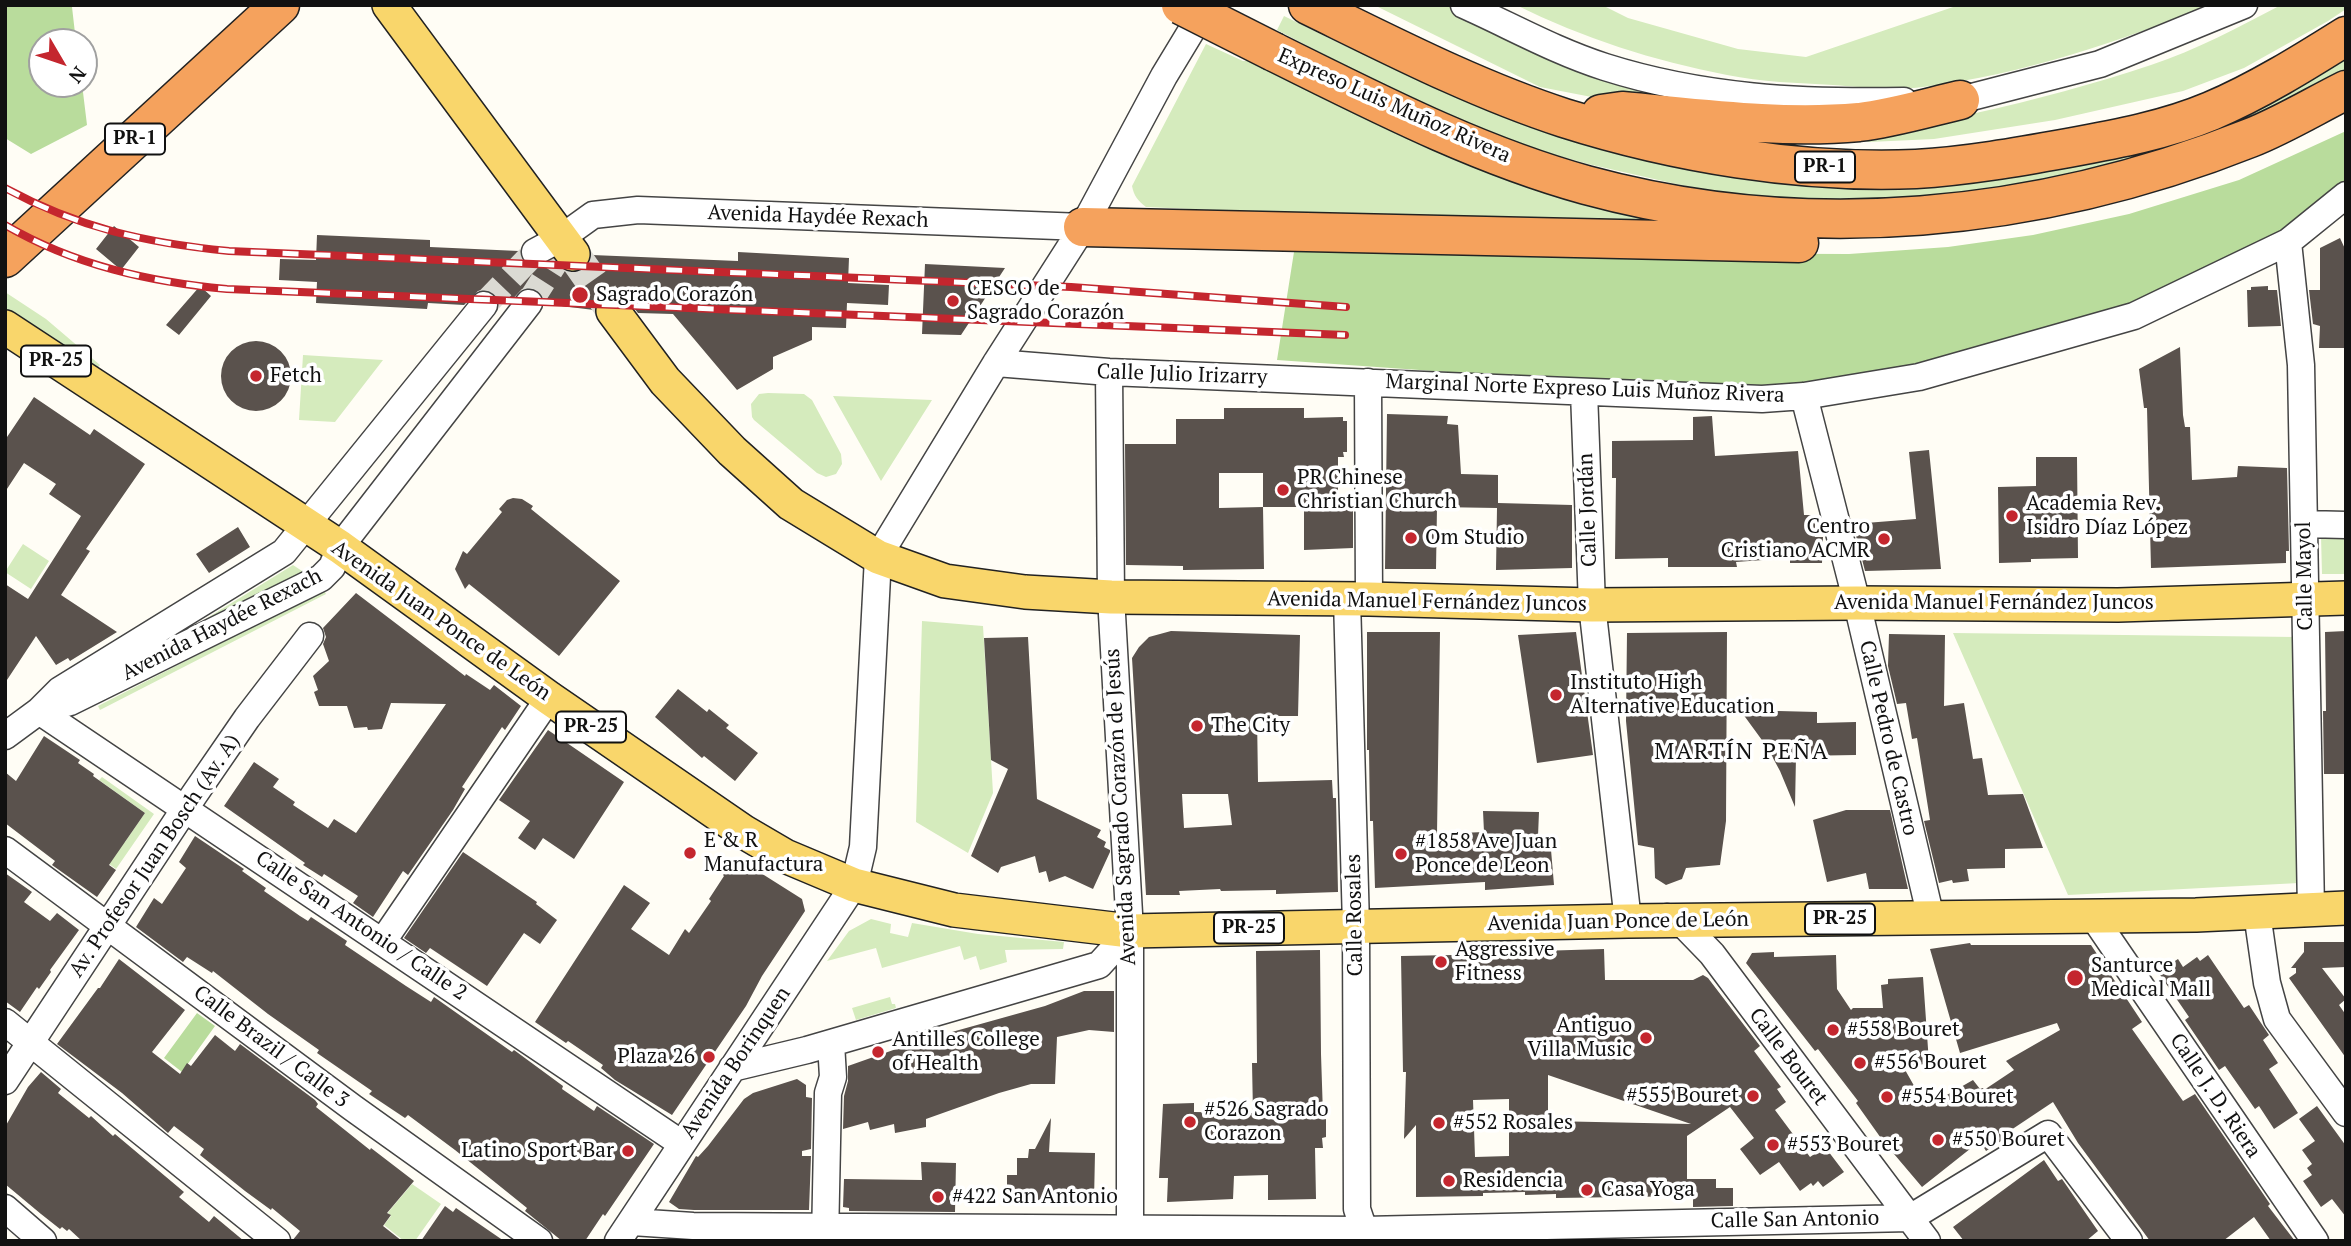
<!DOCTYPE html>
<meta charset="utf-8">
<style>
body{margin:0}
#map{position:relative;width:2351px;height:1246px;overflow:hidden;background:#fffdf5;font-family:"PT Serif",serif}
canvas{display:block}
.frame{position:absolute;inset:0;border:7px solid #111;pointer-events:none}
.north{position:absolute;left:28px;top:28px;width:70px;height:70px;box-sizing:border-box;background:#fff;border:2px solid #a0a0a0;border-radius:50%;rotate:129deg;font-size:19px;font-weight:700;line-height:28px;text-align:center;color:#111}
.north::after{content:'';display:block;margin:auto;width:24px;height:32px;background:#c4262e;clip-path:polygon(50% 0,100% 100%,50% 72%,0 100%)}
</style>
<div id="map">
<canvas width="2351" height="1246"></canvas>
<div class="frame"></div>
<div class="north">N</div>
</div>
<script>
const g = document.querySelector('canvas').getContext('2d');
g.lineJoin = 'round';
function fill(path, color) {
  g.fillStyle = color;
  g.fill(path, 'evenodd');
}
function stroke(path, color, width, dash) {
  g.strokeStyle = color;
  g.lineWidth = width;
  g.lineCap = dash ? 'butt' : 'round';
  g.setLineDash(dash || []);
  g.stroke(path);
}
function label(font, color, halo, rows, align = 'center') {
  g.font = font + ' "PT Serif",serif';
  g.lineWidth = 7;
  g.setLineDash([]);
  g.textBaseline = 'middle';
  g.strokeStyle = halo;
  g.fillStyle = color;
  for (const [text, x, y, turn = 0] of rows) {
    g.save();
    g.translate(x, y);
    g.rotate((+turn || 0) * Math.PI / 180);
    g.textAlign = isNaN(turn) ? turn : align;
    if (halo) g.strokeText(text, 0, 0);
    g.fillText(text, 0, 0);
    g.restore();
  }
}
const green = new Path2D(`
 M1374 5H1446L1553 57 1676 97 1602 99 1540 87Z
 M1516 5H1602L1628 18 1738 49 1806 57 1959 5H2212C2117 42 2025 74 1923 87 1894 91 1861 87 1833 85 1798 83 1761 82 1727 75 1654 61 1583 38 1516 5Z
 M2281 5H2346V9L2328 21 2244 68 2183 91 2055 120 1934 139 1869 142 1856 138C1896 126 1936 122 1976 113 2035 100 2094 84 2151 65 2196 50 2239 27 2281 5Z
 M1284 16 1343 45 1449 92 1918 183 2346 58V70L2267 113 2141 164 1917 203 1751 198 1676 184 1588 164 1505 141 1429 109 1277 30Z
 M1206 44 1243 61H1261L1744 228 1477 222 1146 207C1138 201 1134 196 1132 186Z
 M5 292 46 319 100 365 96 370 5 317Z
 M303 355 383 360 335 422 299 420Z
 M768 393 804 394 812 400 841 454 842 464 836 474 826 477 817 473 754 420 752 417 751 404 759 394Z
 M833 396 932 400 881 481Z
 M2321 536H2346V574H2322Z
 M23 544 49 561 31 589 5 572Z
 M293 565 305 573 206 623 204 620Z
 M324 590 326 594 100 710 98 706Z
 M922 621 983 626 993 793 968 853 916 822Z
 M1953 633 2296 637 2299 883 2068 895Z
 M102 777 154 814 116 869 90 850 105 828 125 842 145 813 99 780Z
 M871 919 891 924 890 933 908 937 912 923 978 934 1064 942 1063 949 1005 950 1007 962 980 970 976 956 964 960 960 946 882 968 876 948 827 961 849 931Z
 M890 997 892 1004H895L896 1008 856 1020 852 1008Z
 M412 1184 441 1204 415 1241H404L384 1225 391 1216 388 1213 390 1210Z`);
const forest = new Path2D(`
 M5 5H71L72 7 76 42H42V84H82L87 125 31 154 5 138Z
 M2346 131V183L2271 239 2119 308 1961 354 1872 373 1794 385 1699 386 1605 383 1277 360 1294 252 1849 254 1948 247 2033 235 2129 214 2239 180Z
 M197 1013 215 1026 182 1072 164 1058Z`);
const building = new Path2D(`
 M114 226 139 247 121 270 96 249Z
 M317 235 430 240V247L519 251 522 260 527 266 535 268 553 260 565 271 574 273 585 269 590 262 592 255 738 261V252L849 258 848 283 889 285 888 305 847 303 846 328 812 327V340L773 357V369L737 390 673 314 638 313 628 300 620 293 611 292 602 295 596 303 594 310 545 304 544 298 539 291 530 287 522 289 508 304H499L494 293 486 289 478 291 464 305 428 303 427 309 316 303 317 282 279 280 280 259 316 260Z
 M2340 238 2346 251V348H2319L2320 326 2313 324 2309 290H2320V248Z
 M925 264 1005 268 961 335 922 334Z
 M200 286 211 296 179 335 166 325Z
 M2268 286V290H2277L2281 326 2248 327 2247 290H2251V287Z
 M221 376a35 35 0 1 1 70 0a35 35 0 1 1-70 0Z
 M2180 347 2183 415 2185 427H2190L2192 480 2237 477 2238 466 2287 468 2289 551H2286V563L2151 568 2147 408H2144L2139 369Z
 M34 397 90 435 94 429 145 464 86 549 90 551 61 595 117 632 70 661 68 658 56 665 36 636 5 683V584L28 599 81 516 49 494 56 484 24 463 5 492V440Z
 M1224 408H1304V418L1343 417V421H1347V452H1343L1344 457H1338V501L1353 502V548L1304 550V507H1263L1264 569 1183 570V566L1126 565 1125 444H1176V419H1224ZM1219 473H1263V507L1219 508Z
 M1387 414 1448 416 1447 424 1458 425 1461 474 1498 475V503L1572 505V568L1496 570 1497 508 1437 507 1436 569H1385Z
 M1712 416 1715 456 1798 451 1804 515H1815V537H1823L1822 563H1790V558L1736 562 1737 567H1668V558L1615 559 1616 478H1612V441L1693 440V417Z
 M1929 450 1941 569 1865 571 1853 524 1916 519 1909 452Z
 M2036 457H2077L2078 558 2031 559V562L1999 563 1998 487 2036 486Z
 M513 498 522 499 533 506 531 509 620 581 559 656 469 584 465 589 455 569 463 551 467 554 502 512 499 509 507 500Z
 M238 527 250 547 209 573 196 554Z
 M356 593 465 676 466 674 490 690 494 685 521 706 505 730 502 727 462 787 465 789 453 810 408 875 403 871 373 917 353 903 358 896 324 874 322 877 303 865 305 863 224 806 254 762 279 779 273 787 295 802 293 805 328 828 334 819 356 833 446 704 391 703 382 729 368 730 367 727 354 728 347 706H319L314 692 318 690 313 676 329 661 323 644 326 637 323 628Z
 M1171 631 1300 635 1298 716H1257L1258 782 1332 780 1333 798H1336L1338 892 1276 894V890L1221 891 1220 889 1179 891 1180 895H1146L1132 658 1139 647 1149 637ZM1182 794H1228L1232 825 1184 828Z
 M2346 631V774H2324L2323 711H2326L2325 632Z
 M1367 632H1440L1437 834 1484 832 1483 811 1539 812 1538 836 1550 838 1554 885 1485 890V882L1375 888 1373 821H1370L1369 750H1367Z
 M1576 632 1593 755 1537 763 1518 635Z
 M1727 632 1726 821 1720 865 1686 868 1682 879 1666 885 1655 878 1654 848 1638 845 1626 721 1627 633Z
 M1889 634 1945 635 1944 706 1964 703 1973 759 1982 758 1988 795 2023 794 2043 848 2005 849V868L1967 869 1969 881 1953 883 1952 880 1939 883 1924 821 1930 820 1917 738 1912 739 1906 703 1897 704 1888 666Z
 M1028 637 1037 799 1101 830 1097 837 1106 842 1104 847 1110 850V852L1093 889 1065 876 1049 882 1046 871 1039 873 1035 856 1001 867 998 873 971 856 1008 769 991 760 984 638Z
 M678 689 707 712 709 709 729 725 726 728 758 753 735 781 704 756 702 758 655 717Z
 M1740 710 1817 712V723L1856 722V755L1796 756 1795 807 1780 771 1767 747Z
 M548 730 624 782 574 859 543 838 535 850 518 838 530 821 499 800Z
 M44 736 80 760 78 763 94 774 93 776 145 813 109 865 116 870 97 897 52 865 55 861 5 823V772L16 781Z
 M1846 810H1890L1908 889H1869L1866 873 1827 882 1813 820Z
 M195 836 244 869 242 871 266 888 264 891 300 916 308 921 311 917 347 941 345 945 406 986 431 1002 434 997 512 1052 514 1050 563 1086 562 1089 594 1111 597 1106 654 1144 605 1216 603 1214 585 1241H562L525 1211 527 1208 455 1150 408 1115 405 1118 369 1094 372 1091 317 1053 319 1050 268 1014 213 971 212 973 187 957 183 962 136 927 154 898 162 904 186 868 179 862Z
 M463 852 537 902 536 904 557 920 540 944 524 933 487 986 430 948 426 953 404 938Z
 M737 858 802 899 805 911 762 976 746 1006 672 1115 615 1080 601 1068 603 1065 568 1041 566 1043 535 1022 624 885 650 903 631 929 669 955 685 929 689 933 711 901 709 899 724 876 723 875Z
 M5 873 32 892 24 902 50 921 57 913 79 930 50 970 51 972 39 989 37 987 20 1012 5 1001Z
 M2304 942H2346V967L2322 968 2346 999 2339 1005 2346 1015V1058L2289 978 2296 973V968H2291L2304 952Z
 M1970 943 1971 945H2091L2142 1022 2132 1029 2183 1101 2195 1094 2270 1204 2268 1206 2295 1241H2271L2254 1217 2223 1241H2150L2078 1143 2053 1102 2002 1136 2004 1139 1986 1151 1980 1141 1922 1187 1883 1141 1856 1103 1858 1101 1818 1049 1815 1051 1746 963 1752 953 1774 952V957L1836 955 1837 989 1851 1010 1853 1008H1883L1881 985 1888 984V979L1923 977 1929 1063 1904 1068 1926 1107 1973 1080 1980 1089 1983 1088 1984 1090 2014 1070 2006 1061 2060 1030 2057 1023 1960 1053 1930 949Z
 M1604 949 1605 980H1693L1703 975 1708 978 1760 1046 1754 1051 1781 1087 1777 1089 1786 1102 1775 1110 1810 1157 1825 1147 1844 1172 1823 1187 1818 1181 1813 1186 1811 1183 1800 1191 1779 1162 1760 1175 1740 1149 1754 1138 1730 1107 1687 1136V1179H1716V1188H1733V1206L1693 1207V1196L1556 1198V1194L1525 1195V1192L1483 1193V1196L1416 1197V1125L1404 1139 1406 1072H1403L1401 956 1506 954V952ZM1548 1075 1691 1124 1548 1121ZM1509 1099V1156L1475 1157 1473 1100Z
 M1320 950 1321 1054 1323 1115H1326V1137L1322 1138 1323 1148H1315L1316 1199 1268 1200V1175L1234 1176 1233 1199 1167 1202 1168 1178H1159L1163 1104 1194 1103V1112L1253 1113 1252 1063H1257L1256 951Z
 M2208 955 2244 1008 2249 1005 2269 1035 2263 1040 2278 1063 2269 1069 2298 1113 2274 1129 2259 1106 2255 1109 2225 1066 2219 1070 2185 1020 2189 1017 2158 972 2178 959 2183 967 2197 957 2200 961Z
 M119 959 185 1010 152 1052 180 1074 187 1063 191 1066 215 1035 235 1051 240 1044 315 1100 318 1104 316 1107 370 1150 371 1148 414 1181 387 1213 391 1215 383 1226 402 1241H292L300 1231 272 1208 271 1210 245 1191 200 1155 204 1149 174 1126 168 1133 122 1093 57 1044 98 988H100Z
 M1084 991H1114V1032L1089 1030 1057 1037 1055 1084H1031L999 1093 926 1119V1127L895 1133 894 1124 870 1130 868 1122 843 1129 844 1096 848 1081V1066L916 1042 1045 1006Z
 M41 1072 61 1089 58 1093 89 1118 91 1116 113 1136 115 1134 184 1192 179 1197 209 1222 214 1216 244 1241H82L69 1229 67 1231 62 1227 60 1229 41 1214 5 1184V1127L28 1087Z
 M797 1079 806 1085V1097L812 1098 811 1149 802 1151V1156H811L809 1210H694L679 1209 669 1202 696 1156 698 1157 708 1146 744 1099 753 1093Z
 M2317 1106 2346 1146V1217L2332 1199 2321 1207 2303 1181 2312 1175 2307 1168 2312 1164 2302 1150 2315 1141 2299 1119Z
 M1051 1118 1049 1152 1095 1153 1094 1201H1060L1059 1203 1007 1200V1175H1017V1158H1028L1029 1149H1035Z
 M2044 1160 2058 1181 2062 1179 2098 1231 2086 1241H1964L1953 1227Z
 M921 1162 956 1163 955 1212 849 1211V1208L843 1207 844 1179 922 1180Z
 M445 1206 453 1212 456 1208 504 1241H421Z`);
const minorTunnel = new Path2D(`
 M529 303 561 253
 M484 305 535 252`);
const majorTunnel = new Path2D(`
 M573 254 613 311`);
const minor = new Path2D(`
 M1464 5C1511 26 1555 51 1605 67 1703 98 1801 103 1904 101
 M1943 100H1960L2100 64 2244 5
 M2288 242 2301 365 2311 910
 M535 252 561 238 593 215 638 210 1083 227
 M996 363 1109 372 1762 399 1804 396 1919 377 2134 316 2288 242 2346 195
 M1109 372 1111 597 1130 931V1241
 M1368 382 1369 599
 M1584 392 1592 605 1628 921
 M1804 396 1857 603 1931 918
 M2305 524 2346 525
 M1347 599 1356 926 1357 1209 1364 1230 1365 1241
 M39 711 682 1144
 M39 711 70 702 321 578 332 567 340 547 529 303
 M5 736 39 711 60 690 284 552 484 305
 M5 850 353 1108 539 1241
 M2257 913 2267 983 2277 1019 2346 1113
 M2092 915 2315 1241
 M1667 917 1680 921 1712 954 1927 1241
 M383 941 549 698
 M5 1022 277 1241
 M732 1068 807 1050 1099 965 1130 931
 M5 1081 194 795 247 718 310 636
 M5 1208 43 1241
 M632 1222 693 1226 1364 1230 1910 1218 2048 1134 2129 1241
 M618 1241 854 885 863 847 878 557 996 363 1083 227 1164 76 1207 5
 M825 1241 828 1093 833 1077 831 1043`);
const major = new Path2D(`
 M389 5 573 254
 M613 311 665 381 732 451 791 504 878 557 945 581 1025 592 1111 597 1369 599 1592 605 1857 603 2118 605 2346 598
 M5 327 340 547 549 698 744 832 785 856 854 885 954 910 1130 931 1628 921 2196 915 2346 908`);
const highway = new Path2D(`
 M1308 5C1392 46 1475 89 1564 118 1674 153 1801 174 1916 169 1967 166 2018 157 2068 148 2117 139 2166 130 2211 111 2258 91 2303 63 2346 36
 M1274 52C1375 102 1477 155 1586 185 1806 245 2039 222 2250 138 2283 125 2314 106 2346 90
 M1601 114 1622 111C1700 118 1780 129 1859 122 1893 118 1926 108 1960 100
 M1083 227 1799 243
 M5 258 280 5`);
const rail = new Path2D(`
 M5 188C79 228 146 243 229 251L1071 287 1346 307
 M5 225C74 265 149 282 227 289L1345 335`);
const highwayBridge = new Path2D(`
 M1181 5 1274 52`);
const markers = [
 [580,295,9,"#c4262e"],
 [953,301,7,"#c4262e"],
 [256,376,7,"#c4262e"],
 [1283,490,7,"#c4262e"],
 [2012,516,7,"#c4262e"],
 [1411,538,7,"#c4262e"],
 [1884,539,7,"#c4262e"],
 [1556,695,7,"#c4262e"],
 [1197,726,7,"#c4262e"],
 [690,853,7,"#c4262e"],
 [1401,854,7,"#c4262e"],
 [1441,962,7,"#c4262e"],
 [2075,978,9,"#c4262e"],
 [1833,1030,7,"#c4262e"],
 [1646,1038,7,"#c4262e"],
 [878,1052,7,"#c4262e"],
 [709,1057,7,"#c4262e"],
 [1860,1063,7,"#c4262e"],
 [1753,1096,7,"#c4262e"],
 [1887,1097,7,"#c4262e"],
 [1190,1122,7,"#c4262e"],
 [1439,1123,7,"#c4262e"],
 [1938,1140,7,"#c4262e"],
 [1773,1145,7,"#c4262e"],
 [628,1151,7,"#c4262e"],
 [1449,1181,7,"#c4262e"],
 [1587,1190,7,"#c4262e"],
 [938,1197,7,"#c4262e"]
];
const shields = [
 [135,139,60],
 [1825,167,60],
 [56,361,70],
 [591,727,70],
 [1840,919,70],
 [1249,928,70]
];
const shieldNames = [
 ["PR-1",135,139],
 ["PR-1",1825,167],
 ["PR-25",56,361],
 ["PR-25",591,727],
 ["PR-25",1840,919],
 ["PR-25",1249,928]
];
const streetNames = [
 ["Expreso Luis Muñoz Rivera",1394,106,24],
 ["Avenida Haydée Rexach",818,217,2],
 ["Calle Julio Irizarry",1182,375,2],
 ["Marginal Norte Expreso Luis Muñoz Rivera",1585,389,2],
 ["Calle Jordán",1588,510,-92],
 ["Calle Mayol",2305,576,-91],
 ["Avenida Manuel Fernández Juncos",1427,602,1],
 ["Avenida Manuel Fernández Juncos",1994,603],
 ["Avenida Juan Ponce de León",441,621,35],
 ["Avenida Haydée Rexach",222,625,-27],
 ["Calle Pedro de Castro",1888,738,77],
 ["Avenida Sagrado Corazón de Jesús",1121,807,-93],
 ["Av. Profesor Juan Bosch (Av. A)",155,856,-56],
 ["Calle Rosales",1355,915,-91],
 ["Avenida Juan Ponce de León",1618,922,-1],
 ["Calle San Antonio / Calle 2",361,926,34],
 ["Calle Brazil / Calle 3",271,1047,37],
 ["Calle Bouret",1788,1057,53],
 ["Avenida Borinquen",736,1063,-56],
 ["Calle J. D. Riera",2215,1096,56],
 ["Calle San Antonio",1795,1220,-1]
];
const poiNames = [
 ["CESCO de",967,289],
 ["Sagrado Corazón",967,313],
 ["Sagrado Corazón",596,295],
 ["Fetch",270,376],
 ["PR Chinese",1297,478],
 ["Christian Church",1297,502],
 ["Academia Rev.",2026,504],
 ["Isidro Díaz López",2026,528],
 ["Centro",1870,527,"right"],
 ["Cristiano ACMR",1870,551,"right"],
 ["Om Studio",1425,538],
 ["Instituto High",1570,683],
 ["Alternative Education",1570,707],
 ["The City",1211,726],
 ["E & R",704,841],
 ["Manufactura",704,865],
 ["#1858 Ave Juan",1415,842],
 ["Ponce de Leon",1415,866],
 ["Aggressive",1455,950],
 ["Fitness",1455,974],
 ["Santurce",2091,966],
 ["Medical Mall",2091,990],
 ["Antiguo",1632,1026,"right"],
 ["Villa Music",1632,1050,"right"],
 ["#558 Bouret",1847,1030],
 ["Antilles College",892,1040],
 ["of Health",892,1064],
 ["Plaza 26",695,1057,"right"],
 ["#556 Bouret",1874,1063],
 ["#555 Bouret",1739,1096,"right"],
 ["#554 Bouret",1901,1097],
 ["#526 Sagrado",1204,1110],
 ["Corazon",1204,1134],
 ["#552 Rosales",1453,1123],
 ["#550 Bouret",1952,1140],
 ["#553 Bouret",1787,1145],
 ["Latino Sport Bar",614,1151,"right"],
 ["Residencia",1463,1181],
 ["Casa Yoga",1601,1190],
 ["#422 San Antonio",952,1197]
];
const neighbourhoodNames = [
 ["MARTÍN PEÑA",1742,752]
];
fill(green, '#d5ebbd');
fill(forest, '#b9dc9c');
fill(building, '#5a524d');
stroke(minorTunnel, '#dbdad3', 26, [26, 13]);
stroke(majorTunnel, '#dbdad3', 33, [33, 17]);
stroke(minor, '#444', 29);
stroke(major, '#222', 36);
stroke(highway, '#222', 41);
stroke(minor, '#fff', 26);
stroke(major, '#f9d66b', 33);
stroke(highway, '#f5a25d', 38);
stroke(rail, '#c4262e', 8);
stroke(rail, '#fff', 5, [16]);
stroke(highwayBridge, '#222', 41, []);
stroke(highwayBridge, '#f5a25d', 38);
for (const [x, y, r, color] of markers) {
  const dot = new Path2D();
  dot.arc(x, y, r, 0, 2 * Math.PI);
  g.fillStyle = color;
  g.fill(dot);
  stroke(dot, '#fff', 2.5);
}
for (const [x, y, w] of shields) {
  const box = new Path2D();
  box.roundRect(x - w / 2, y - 15.5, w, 31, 5);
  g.fillStyle = '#fff';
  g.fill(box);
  stroke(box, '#111', 2);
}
label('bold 19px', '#111', null, shieldNames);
label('21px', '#111', '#fff', streetNames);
label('21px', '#111', '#fff', poiNames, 'left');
g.letterSpacing = '2px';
label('23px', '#111', '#fff', neighbourhoodNames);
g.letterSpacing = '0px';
</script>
